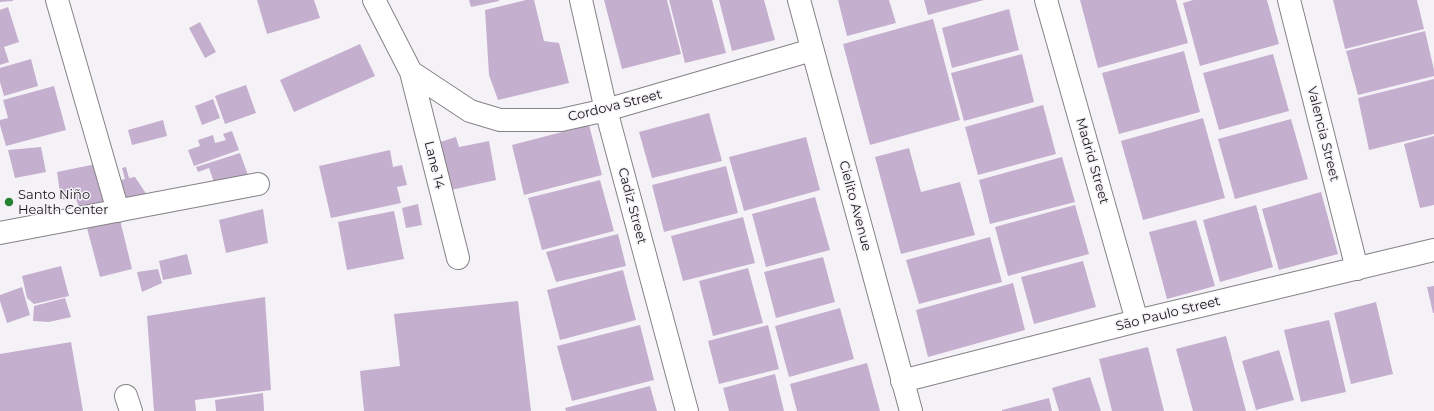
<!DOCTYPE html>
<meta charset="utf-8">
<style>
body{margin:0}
canvas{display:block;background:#f5f2f7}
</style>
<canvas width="1434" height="411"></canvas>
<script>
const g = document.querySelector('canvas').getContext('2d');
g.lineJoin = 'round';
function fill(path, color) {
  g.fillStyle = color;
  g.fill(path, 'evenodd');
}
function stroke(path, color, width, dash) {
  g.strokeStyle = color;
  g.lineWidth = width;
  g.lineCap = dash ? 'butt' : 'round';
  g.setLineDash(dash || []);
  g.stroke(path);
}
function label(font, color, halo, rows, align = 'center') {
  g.font = font + ' Montserrat,sans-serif';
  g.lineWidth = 3;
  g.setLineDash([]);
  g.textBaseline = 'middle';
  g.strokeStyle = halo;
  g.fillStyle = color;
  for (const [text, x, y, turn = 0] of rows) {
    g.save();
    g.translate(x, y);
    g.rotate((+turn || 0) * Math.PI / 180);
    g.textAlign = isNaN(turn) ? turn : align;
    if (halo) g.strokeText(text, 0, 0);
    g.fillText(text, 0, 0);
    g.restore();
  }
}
const building = new Path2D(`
 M0 0H13V1L0 2Z
 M257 0H314L320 18 267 34Z
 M469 0H499V1L471 7Z
 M526 0H534L544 41 559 43 569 83 498 100 489 75 485 10Z
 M604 0H667L681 54 622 69Z
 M669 0H712L726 53 685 63Z
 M719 0H764L775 40 732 51Z
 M838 0H889L896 23 847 36Z
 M924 0H984L928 15Z
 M1080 0H1176L1188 43 1098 68Z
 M1193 0H1267L1279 44 1200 66 1183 3Z
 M1333 0H1417L1424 29 1345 49Z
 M8 7 19 42 4 47 9 62 0 65V10Z
 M1009 9 1019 50 952 68 942 28Z
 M933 19 960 120 870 145 843 44Z
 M200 22 216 52 205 58 189 28Z
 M1425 31 1434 70V76L1358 95 1346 51Z
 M360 44 375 76 294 112 280 80Z
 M1184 51 1200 112 1119 134 1102 73Z
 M1022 54 1034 102 964 121 951 73Z
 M1273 54 1289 111 1219 130 1203 73Z
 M31 59 38 86 4 96 0 82V68Z
 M1434 79V134L1369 150 1358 98Z
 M246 85 256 113 225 124 215 96Z
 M54 86 66 130 6 146 0 125V120L8 118 3 100Z
 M213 99 220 118 202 125 195 106Z
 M1043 105 1056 154 978 175 965 127Z
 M709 113 722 161 652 178 639 132Z
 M1203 118 1225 198 1143 220 1121 141Z
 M1291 119 1308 179 1235 199 1218 139Z
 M163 120 167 136 132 145 128 130Z
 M589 125 602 175 524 195 512 145Z
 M232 131 239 150 194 166 188 150 200 146 198 140 213 135 215 143 226 140 223 134Z
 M1434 136V205L1420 208 1404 144Z
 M456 137 459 147 489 141 496 180 451 190 440 142Z
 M806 137 820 190 744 211 729 157Z
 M41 147 46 172 15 178 8 150Z
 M909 148 921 192 960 182 975 235 901 254 875 157Z
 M390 150 393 167 402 165 407 185 397 187 401 203 331 218 319 166Z
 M240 153 248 175 215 185 209 168 198 172 196 167Z
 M1062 157 1075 202 990 224 979 180Z
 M101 163 114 209 81 212 75 197 61 200 57 172Z
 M726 166 738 213 664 232 652 185Z
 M126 167 129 178 135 177 147 195 120 202 114 182 125 179 122 168Z
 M600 180 614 231 542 250 528 198Z
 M1321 192 1338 254 1279 270 1262 209Z
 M815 197 830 250 766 267 752 214Z
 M418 204 422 225 406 228 402 208Z
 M1075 205 1089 254 1008 276 995 227Z
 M1256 205 1273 267 1220 282 1203 220Z
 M263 209 268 243 226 253 219 220Z
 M394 211 404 259 347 270 338 222Z
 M743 217 755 263 683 281 671 236Z
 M120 220 132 269 100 277 87 228Z
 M1196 220 1215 286 1167 299 1149 232Z
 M618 234 626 266 556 282 546 252Z
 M990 237 1002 282 919 304 906 260Z
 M187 254 192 274 163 280 159 261Z
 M823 257 835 302 776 318 764 272Z
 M1083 261 1096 307 1034 324 1021 277Z
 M61 266 69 296 34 304 27 298 22 276Z
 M748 268 763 323 713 336 699 281Z
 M158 269 162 283 142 292 137 272Z
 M623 270 636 320 560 340 547 290Z
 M1013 283 1025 330 928 357 916 310Z
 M1434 286V313H1433L1427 287Z
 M22 287 30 315 7 323 0 301V295Z
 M265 297 271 390 195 400 196 411H154L147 316Z
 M65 298 71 317 49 322 33 321 34 306Z
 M518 301 531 411H364L360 371 400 366 394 314Z
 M1376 302 1393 374 1351 384 1334 313Z
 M840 308 854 359 789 377 775 326Z
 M1329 320 1346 392 1301 402 1284 330Z
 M640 325 654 380 572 401 557 346Z
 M768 325 779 369 719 384 708 341Z
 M1226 336 1246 411H1193L1176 349Z
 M71 342 83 411H0V354Z
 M1148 347 1164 411H1112L1099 359Z
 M1279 350 1294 400 1256 410 1242 361Z
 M867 363 880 411H797L790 384Z
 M775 374 784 411H729L723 388Z
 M1090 377 1101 411H1059L1052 388Z
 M650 386 657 411H566L565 408Z
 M263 393 264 411H216L215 400Z
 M1049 398 1052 411H1002V410Z`);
const minor = new Path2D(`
 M57 0 118 211
 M374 0 411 72 470 111 500 120H561L606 110 812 50
 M581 0 606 110 687 411
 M799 0 911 411
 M1046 0 1137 321
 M1289 0 1357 269
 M411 72 458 258
 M0 233 258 184
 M902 381 1137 321 1434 250
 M126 396 131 411`);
const markers = [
 [9,202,5,"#268232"]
];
const streetNames = [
 ["Cordova Street",615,106,-14],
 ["Valencia Street",1323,134,76],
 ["Madrid Street",1092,161,74],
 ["Lane 14",434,165,76],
 ["Cadiz Street",632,206,75],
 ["Cielito Avenue",855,206,75],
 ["São Paulo Street",1168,314,-14]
];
const poiNames = [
 ["Santo Niño",18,195],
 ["Health Center",18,210]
];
fill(building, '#c5afce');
stroke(minor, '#858286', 24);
stroke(minor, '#fff', 22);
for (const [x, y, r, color] of markers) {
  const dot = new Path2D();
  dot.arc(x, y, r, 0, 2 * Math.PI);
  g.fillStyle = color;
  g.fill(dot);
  stroke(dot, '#f5f2f7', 1.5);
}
label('13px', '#161517', '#f5f2f7', streetNames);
label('13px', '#161517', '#f5f2f7', poiNames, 'left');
</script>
